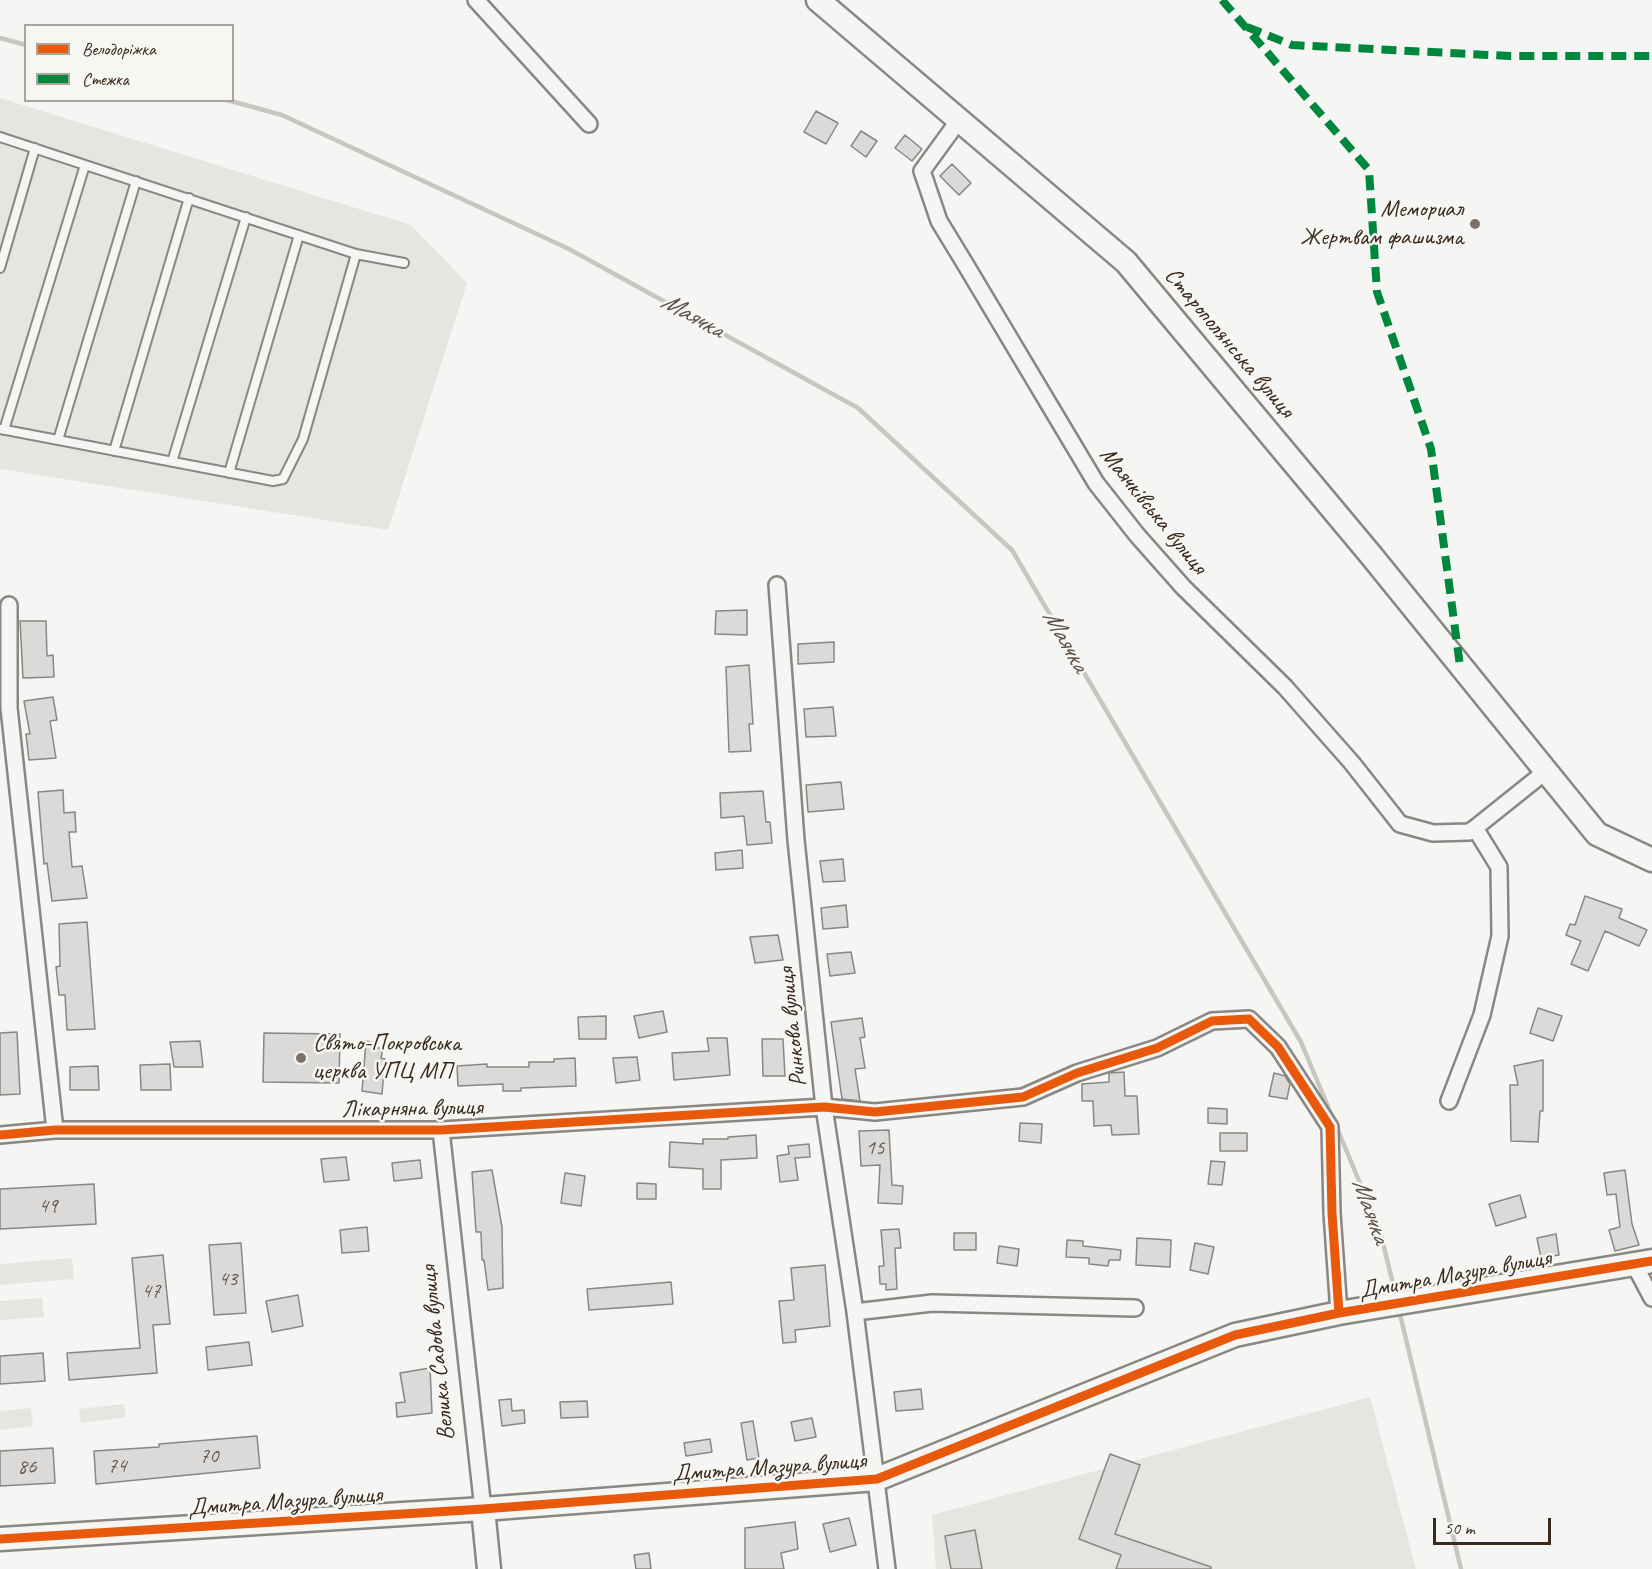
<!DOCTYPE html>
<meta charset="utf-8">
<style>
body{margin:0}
#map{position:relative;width:1652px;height:1569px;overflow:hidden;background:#f5f5f3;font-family:Caveat,sans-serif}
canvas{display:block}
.legend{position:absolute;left:24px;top:24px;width:210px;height:78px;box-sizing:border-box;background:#f6f6f2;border:2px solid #aba49d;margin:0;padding:8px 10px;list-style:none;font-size:18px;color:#3b2a1e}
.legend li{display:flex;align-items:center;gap:12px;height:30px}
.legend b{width:30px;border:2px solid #aba49d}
.scale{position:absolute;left:1433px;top:1518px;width:118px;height:27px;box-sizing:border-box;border:3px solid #3b2a1e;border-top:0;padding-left:8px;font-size:18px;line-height:21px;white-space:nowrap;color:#3b2a1e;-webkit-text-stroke:4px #f6f6f2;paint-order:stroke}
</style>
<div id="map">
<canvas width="1652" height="1569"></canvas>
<ul class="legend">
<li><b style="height:8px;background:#e8590c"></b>Велодоріжка</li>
<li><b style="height:8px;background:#00873e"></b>Стежка</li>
</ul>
<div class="scale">50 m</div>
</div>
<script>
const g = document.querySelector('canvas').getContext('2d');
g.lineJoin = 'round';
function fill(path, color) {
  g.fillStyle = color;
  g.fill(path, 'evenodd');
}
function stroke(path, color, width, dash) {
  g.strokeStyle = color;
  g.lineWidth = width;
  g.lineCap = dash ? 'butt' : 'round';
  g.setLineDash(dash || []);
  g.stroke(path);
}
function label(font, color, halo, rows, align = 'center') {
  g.font = font + ' Caveat,sans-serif';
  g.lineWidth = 5;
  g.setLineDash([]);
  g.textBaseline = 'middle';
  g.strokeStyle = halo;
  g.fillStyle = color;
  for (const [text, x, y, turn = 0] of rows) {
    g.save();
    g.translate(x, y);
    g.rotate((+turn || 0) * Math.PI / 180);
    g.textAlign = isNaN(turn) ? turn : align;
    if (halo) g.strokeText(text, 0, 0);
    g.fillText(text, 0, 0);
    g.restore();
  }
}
const built = new Path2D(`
 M0 98 411 225 467 283 388 530 0 469Z
 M72 1258 74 1279 0 1285V1264Z
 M42 1298 44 1317 0 1320V1301Z
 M1370 1397 1416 1569H936L932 1515Z
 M124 1404 126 1417 81 1423 79 1409Z
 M31 1408 33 1426 0 1430V1411Z`);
const stream = new Path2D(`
 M0 38 26 45
 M227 100 282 115 569 249 858 408 1012 550 1301 1042 1380 1231 1396 1296
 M1399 1310 1461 1569`);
const building = new Path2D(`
 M816 111 838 123 826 144 804 132Z
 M861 131 877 141 866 157 851 146Z
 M905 135 922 149 912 161 895 148Z
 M952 164 971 183 959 195 940 176Z
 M747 610V635L715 634 716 611Z
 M20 621H46L47 656 53 655 54 677 23 678Z
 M834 642V662L798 664V644Z
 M749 665 753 724H749L751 751 729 752 726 667Z
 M53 697 57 720 50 721 56 758 29 760 26 734H30L24 701Z
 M833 707 836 736 806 737 804 709Z
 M841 782 844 809 808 812 806 785Z
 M63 790 64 813 75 812 76 832H69L72 867 82 866 87 898 52 901 47 863 44 864 38 792Z
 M763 791 766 822H770L772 843 747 845 744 816 721 818 720 793Z
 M742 850 743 868 716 870 715 853Z
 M843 859 845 881 823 882 820 861Z
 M1585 896 1622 909 1619 918 1647 930 1639 946 1605 931 1588 971 1571 964 1581 941 1566 935 1570 924 1575 925Z
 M846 905 848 927 823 929 821 908Z
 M87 922 95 1029 67 1030 65 995H59L56 967 60 966 59 924Z
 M778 935 783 960 755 963 750 937Z
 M851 952 855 973 830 976 827 954Z
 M1538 1008 1562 1016 1553 1041 1530 1033Z
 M663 1011 667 1032 639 1038 634 1016Z
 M606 1016V1039H579L578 1017Z
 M862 1018 865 1037 860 1038 865 1068 855 1069 860 1101 842 1099 831 1022Z
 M17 1032 20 1094 0 1095V1033Z
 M264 1033 340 1034 339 1083 263 1082Z
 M707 1038H727L730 1075 674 1080 672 1053 709 1051Z
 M762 1039H783L785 1076H763Z
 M200 1041 203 1067H174L170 1042Z
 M366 1041 378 1043 377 1048H383L381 1058 385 1059 382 1094 362 1091Z
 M637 1057 640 1080 616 1083 613 1058Z
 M575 1058 576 1086 521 1088V1091H503V1084L458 1086 457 1066 487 1064V1067H529V1062H554V1059Z
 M1543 1060V1111H1540L1538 1142 1511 1141 1510 1085H1518L1514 1066Z
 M170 1064 171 1090H141L140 1065Z
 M98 1066 99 1090H70V1067Z
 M1124 1072 1125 1096H1137L1139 1134 1112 1135 1111 1125 1094 1126 1093 1101H1082V1084L1109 1082V1073Z
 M1274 1073 1285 1076 1290 1084 1287 1099 1269 1096Z
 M1208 1108 1227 1109V1124L1208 1123Z
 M1020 1123 1042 1124 1041 1143 1019 1141Z
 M889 1130 892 1185 903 1186 902 1204 878 1203 880 1165 861 1166 859 1131Z
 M1220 1133H1247V1151H1220Z
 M756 1135 757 1158 721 1160V1189H703V1169L669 1167 670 1142 703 1144V1139H728V1137Z
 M809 1144 810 1157 795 1158 798 1180 780 1182 777 1156 789 1154 788 1146Z
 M346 1157 349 1180 324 1182 321 1159Z
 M420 1160 422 1178 394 1181 392 1163Z
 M1211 1161 1225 1162 1222 1185 1208 1184Z
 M492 1170 502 1227 503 1288 488 1290 484 1260H482L481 1232H476L472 1172Z
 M1625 1170 1632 1224 1639 1245 1615 1251 1609 1230 1620 1227 1616 1194 1607 1195 1604 1173Z
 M565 1173 585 1176 581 1206 561 1203Z
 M637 1183 656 1184V1199H637Z
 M94 1184 96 1224 0 1229V1189Z
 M1520 1195 1526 1217 1496 1226 1489 1204Z
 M367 1227 369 1251 342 1253 340 1230Z
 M899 1229 901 1248H895L897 1289 886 1290V1284H880L879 1266H884L881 1230Z
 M954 1233H976V1250H954Z
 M1556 1234 1559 1255 1541 1258 1537 1238Z
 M1137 1238 1171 1240 1170 1267 1136 1265Z
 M1067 1240 1083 1241V1246L1121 1250 1120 1260H1109L1108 1266 1089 1264V1258L1066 1257Z
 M241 1243 246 1313 214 1315 209 1245Z
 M1195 1243 1214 1247 1208 1274 1190 1270Z
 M999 1246 1019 1249 1017 1266 997 1263Z
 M163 1255 170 1324 153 1325 157 1373 69 1380 67 1353 140 1348 132 1258Z
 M825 1265 830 1326 795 1330 796 1342 783 1343 779 1301 794 1300 791 1268Z
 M671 1282 673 1304 589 1310 587 1289Z
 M298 1295 303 1326 272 1332 266 1301Z
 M249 1342 252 1365 208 1370 206 1347Z
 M43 1353 45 1381 0 1384V1356Z
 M430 1368 432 1413 397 1417 396 1403 405 1402 400 1373Z
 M921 1389 923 1409 896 1411 894 1392Z
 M511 1399 512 1411 524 1410 525 1423 502 1426 499 1400Z
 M587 1401 588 1417 561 1418 560 1402Z
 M812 1418 816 1437 795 1441 791 1422Z
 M753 1421 759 1458 747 1460 741 1423Z
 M257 1436 260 1468 96 1484 94 1451 159 1447V1444Z
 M710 1439 712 1452 686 1456 684 1443Z
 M53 1448 55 1483 0 1486V1451Z
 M1110 1454 1140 1465 1115 1534 1211 1567V1569H1116L1121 1555 1079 1539Z
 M849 1518 856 1545 830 1552 823 1524Z
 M795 1522 798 1549 781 1553 784 1569H745V1528Z
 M975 1530 982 1569H951L945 1536Z
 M649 1553 651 1569H636L634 1555Z`);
const lane = new Path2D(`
 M0 137 356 254 404 263
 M0 268 35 148
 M0 429 273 481 283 479 303 439 356 254
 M4 430 85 165
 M58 440 136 181
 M114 451 189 198
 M172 462 246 217
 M229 473 299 235`);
const street = new Path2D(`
 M476 0 589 124
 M959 120 922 171 939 221 967 267 1096 483 1137 535 1183 587 1285 687 1352 763 1400 824 1433 833 1469 832 1475 828
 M777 585 796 840 824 1107 855 1312 887 1569
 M9 605V708L55 1130
 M1449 1101 1482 1015 1500 936 1499 867 1475 828 1545 772
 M441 1130 483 1509
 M0 1135 55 1130H441L824 1107 875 1112 1023 1097 1077 1073 1157 1048 1212 1021 1249 1019 1278 1047 1330 1127 1332 1213 1339 1313
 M1634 1264 1652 1298
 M855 1312 932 1303 1135 1308`);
const secondary = new Path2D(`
 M818 0 1126 262 1370 554 1597 834 1652 860
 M483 1509 489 1569
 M0 1539 483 1509 877 1479 1235 1335 1339 1313 1652 1261`);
const quiet = new Path2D(`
 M1222 0 1369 170 1377 292 1431 449 1460 666
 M1247 27 1292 45 1510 56H1652`);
const cycleway = new Path2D(`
 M0 1135 55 1130H441L824 1107 875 1112 1023 1097 1077 1073 1157 1048 1212 1021 1249 1019 1278 1047 1330 1127 1332 1213 1339 1313
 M0 1539 483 1509 877 1479 1235 1335 1339 1313 1652 1261`);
const markers = [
 [1475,224,6,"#7c7169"],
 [301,1058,6,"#7c7169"]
];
const numberNames = [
 ["15",875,1148],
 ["49",48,1206],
 ["43",228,1279],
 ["47",151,1291],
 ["70",209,1456],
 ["74",117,1466],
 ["86",27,1467]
];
const poiNames = [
 ["Мемориал",1463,210],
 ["Жертвам фашизма",1463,238],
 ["Свято-Покровська",313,1044,"left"],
 ["церква УПЦ МП",313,1072,"left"]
];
const streetNames = [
 ["Старополянська вулиця",1229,343,50],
 ["Маячківська вулиця",1153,511,51],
 ["Ринкова вулиця",793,1027,-96],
 ["Лікарняна вулиця",412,1109,-1],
 ["Дмитра Мазура вулиця",1455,1275,-10],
 ["Велика Садова вулиця",438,1353,-96],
 ["Дмитра Мазура вулиця",769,1468,-4],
 ["Дмитра Мазура вулиця",285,1502,-4]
];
const waterNames = [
 ["Маячка",692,316,29],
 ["Маячка",1065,641,60],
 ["Маячка",1370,1211,70]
];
fill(built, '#e7e5e2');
stroke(stream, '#c9c5bf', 4.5);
fill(building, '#dbdad8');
stroke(building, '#8a8683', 1.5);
stroke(lane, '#8a8683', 12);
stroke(street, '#8a8683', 20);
stroke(secondary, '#8a8683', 27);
stroke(lane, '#f5f5f3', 8);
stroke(street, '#f5f5f3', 15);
stroke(secondary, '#f5f5f3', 22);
stroke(quiet, '#00873e', 8, [15, 8]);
stroke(cycleway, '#e8590c', 9);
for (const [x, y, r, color] of markers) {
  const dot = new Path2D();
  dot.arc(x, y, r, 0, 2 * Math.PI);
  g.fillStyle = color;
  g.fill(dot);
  stroke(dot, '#f6f6f2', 2);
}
label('21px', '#63564c', null, numberNames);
label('24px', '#3b2a1e', '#f6f6f2', poiNames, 'right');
label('24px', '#3b2a1e', '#f6f6f2', streetNames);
label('italic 26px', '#605248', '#f6f6f2', waterNames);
</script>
